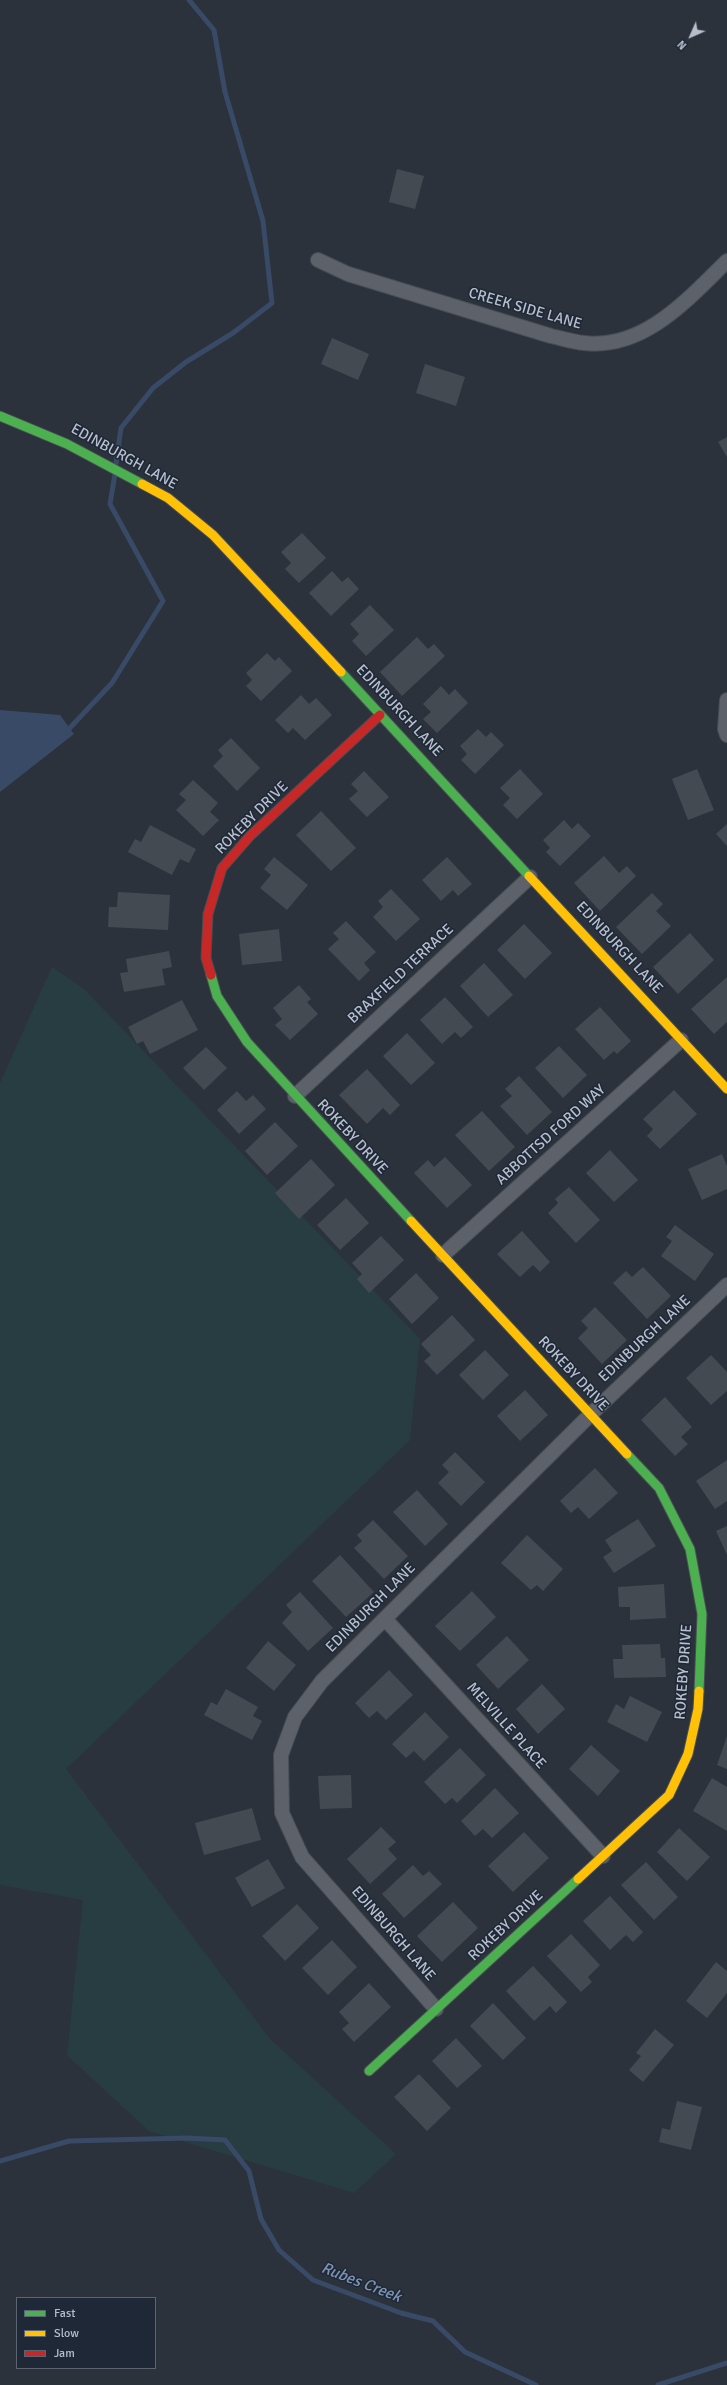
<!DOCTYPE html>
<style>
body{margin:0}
#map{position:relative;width:727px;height:2385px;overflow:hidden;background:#2b323c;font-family:Signika,sans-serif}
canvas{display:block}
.legend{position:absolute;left:16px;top:2297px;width:140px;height:72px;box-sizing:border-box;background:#1e2837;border:1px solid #5b6473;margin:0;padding:5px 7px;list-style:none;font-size:12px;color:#b7becc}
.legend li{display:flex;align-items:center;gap:8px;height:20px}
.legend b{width:20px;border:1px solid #5b6473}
.north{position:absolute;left:671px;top:16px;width:40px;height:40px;-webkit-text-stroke:3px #1e2837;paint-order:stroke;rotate:225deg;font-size:11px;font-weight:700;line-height:16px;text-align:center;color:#b7becc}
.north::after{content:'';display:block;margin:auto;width:14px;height:18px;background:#b7becc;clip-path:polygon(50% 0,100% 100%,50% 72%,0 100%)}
</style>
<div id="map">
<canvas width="727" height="2385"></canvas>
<ul class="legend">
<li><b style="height:5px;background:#4caf50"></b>Fast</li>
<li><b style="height:5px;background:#ffc107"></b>Slow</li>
<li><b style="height:5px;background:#c62828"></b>Jam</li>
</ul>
<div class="north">N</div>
</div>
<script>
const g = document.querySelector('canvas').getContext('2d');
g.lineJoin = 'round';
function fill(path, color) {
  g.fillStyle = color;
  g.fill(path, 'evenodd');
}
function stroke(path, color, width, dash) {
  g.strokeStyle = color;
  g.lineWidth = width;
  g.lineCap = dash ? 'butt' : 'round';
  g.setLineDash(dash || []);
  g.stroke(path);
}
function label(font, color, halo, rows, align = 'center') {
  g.font = font + ' Signika,sans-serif';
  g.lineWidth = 3;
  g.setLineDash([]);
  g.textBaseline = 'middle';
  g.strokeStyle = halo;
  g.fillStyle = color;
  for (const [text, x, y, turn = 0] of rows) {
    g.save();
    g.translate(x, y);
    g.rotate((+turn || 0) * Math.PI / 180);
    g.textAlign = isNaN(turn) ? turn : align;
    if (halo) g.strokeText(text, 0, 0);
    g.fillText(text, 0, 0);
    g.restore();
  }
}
const green = new Path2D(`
 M52 967 84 989 420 1339 410 1440 66 1769 270 2039 396 2154 354 2193 149 2131 67 2055 83 1900 0 1885V1083Z`);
const water = new Path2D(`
 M0 710 60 715 74 734 0 792Z`);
const stream = new Path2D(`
 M116 464 121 428 153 388 186 362 233 333 272 303 263 221 225 92 214 30 189 0
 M66 732 112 683 163 601 110 504 115 474
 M0 2161 69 2141 187 2138 225 2140 249 2171 261 2219 279 2250 313 2280 401 2313 433 2321 465 2352 536 2385
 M658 2385 727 2363`);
const building = new Path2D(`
 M397 169 424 176 415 209 389 202Z
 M332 338 369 354 358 380 321 364Z
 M425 364 465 377 456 406 416 393Z
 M727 437V457L718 442Z
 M302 533 326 558 299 583 285 569 291 563 281 552Z
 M332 571 342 582 348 577 359 589 331 616 309 593Z
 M370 605 394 630 366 656 352 641 359 634 350 624Z
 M417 637 428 649 434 644 445 656 402 696 380 672Z
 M267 653 275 661 279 657 292 671 261 701 246 686 252 680 246 673Z
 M441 686 449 695 455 689 468 703 437 733 423 719 431 712 423 704Z
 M301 695 309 704 316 698 332 715 305 740 293 728 288 733 275 720Z
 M478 729 486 737 491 732 504 745 475 774 461 760 467 754 460 746Z
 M231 738 260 768 237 791 213 766 223 756 218 750Z
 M520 769 543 794 517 819 503 805 510 798 500 788Z
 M697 769 714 810 688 820 672 779Z
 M364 771 389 797 367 817 349 799 358 791 351 784Z
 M193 780 218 803 210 812 219 820 203 836 176 810 186 800 179 794Z
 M321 811 356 848 331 871 296 835Z
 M564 820 572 829 578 823 591 836 560 866 546 852 550 848 543 840Z
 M727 824V846L716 834Z
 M150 825 196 849 189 863 180 859 172 875 128 852 135 839 141 842Z
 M604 856 619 873 627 866 636 876 600 911 574 883Z
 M274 857 308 885 287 910 260 888 271 875 264 869Z
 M447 857 472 884 458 896 453 890 441 901 422 880Z
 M391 889 420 919 396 941 373 917 383 907 378 901Z
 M118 892 170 895 168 930 108 927 109 907H117Z
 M652 893 663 904 656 911 671 926 642 954 616 927Z
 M346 921 376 952 364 963 370 970 359 981 328 949 339 939 333 933Z
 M524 924 552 953 525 979 497 950Z
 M279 929 282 961 242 965 239 934Z
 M690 933 714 960 678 994 653 967Z
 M169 951 172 967 162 969 165 985 124 992 120 973 128 972 126 959Z
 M484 963 513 995 488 1017 460 986Z
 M727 977V1022L714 1034 691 1009Z
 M299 985 311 999 307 1002 318 1014 290 1040 275 1025 282 1019 273 1008Z
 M445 997 473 1027 461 1038 455 1032 442 1044 420 1020Z
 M182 1000 198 1030 150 1054 143 1041 137 1044 128 1027Z
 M600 1007 631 1041 617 1054 614 1051 604 1060 575 1029Z
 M407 1033 435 1063 411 1085 383 1056Z
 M559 1046 587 1075 563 1098 535 1068Z
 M206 1047 227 1068 204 1090 183 1068Z
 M367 1069 400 1105 390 1115 383 1108 367 1124 339 1095Z
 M519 1076 552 1112 527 1135 500 1106 512 1096 505 1089Z
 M674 1090 697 1114 660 1149 647 1136 653 1129 643 1119Z
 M237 1091 246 1101 253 1095 266 1109 239 1134 217 1110Z
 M482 1111 515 1147 489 1171 455 1135Z
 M275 1122 298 1146 267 1175 245 1151Z
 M610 1150 638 1180 614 1202 586 1173Z
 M722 1154 727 1166V1189L702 1200 688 1169Z
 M445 1157 472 1185 447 1208 414 1173 428 1160 434 1167Z
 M311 1159 335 1185 299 1219 275 1193Z
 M569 1187 600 1220 576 1243 548 1213 558 1203 555 1199Z
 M346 1198 369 1223 340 1250 317 1225Z
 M675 1225 714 1254 695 1281 661 1256 672 1241 666 1237Z
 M522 1231 550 1262 540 1272 533 1265 520 1277 497 1254Z
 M381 1236 404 1260 369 1293 357 1279 362 1274 352 1263Z
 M643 1267 671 1296 647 1319 613 1283 626 1271 632 1277Z
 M416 1273 439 1298 412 1324 389 1299Z
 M595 1307 627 1340 602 1364 578 1338 588 1328 581 1321Z
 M452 1315 475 1340 437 1375 424 1361 431 1355 421 1344Z
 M485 1350 509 1375 483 1400 459 1375Z
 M711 1355 727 1372V1391L711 1405 686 1378Z
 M525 1390 548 1415 520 1441 497 1416Z
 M665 1397 692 1427 681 1437 688 1444 675 1456 641 1420Z
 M455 1452 485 1482 461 1506 438 1483 449 1472 442 1465Z
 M727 1460V1501L715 1509 696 1481Z
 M595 1468 618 1493 589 1519 578 1507 571 1513 560 1501Z
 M417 1490 448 1524 425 1546 393 1512Z
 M638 1519 656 1546 614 1573 603 1557 612 1551 605 1540Z
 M373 1520 408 1556 384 1579 354 1548 362 1541 357 1535Z
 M727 1526V1555L716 1531Z
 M527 1535 563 1569 543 1591 537 1585 531 1590 501 1563Z
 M340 1555 374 1592 346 1617 312 1581Z
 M664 1584 666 1618 630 1620V1607H619L618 1587Z
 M472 1591 496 1617 460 1651 435 1626Z
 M300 1592 333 1628 308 1651 282 1623 292 1612 286 1605Z
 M507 1636 529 1660 498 1689 476 1665Z
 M268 1641 296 1665 274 1691 246 1668Z
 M660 1644 661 1658H665L666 1677 614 1678 613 1659H623L622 1645Z
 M389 1670 413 1695 386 1720 377 1711 369 1718 355 1703Z
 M542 1684 565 1709 538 1734 516 1709Z
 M226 1689 258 1707 253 1716 262 1721 252 1740 204 1715 211 1702 217 1705Z
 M630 1696 662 1712 647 1742 607 1722 616 1704 624 1709Z
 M425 1712 449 1737 424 1761 414 1751 406 1758 392 1744Z
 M727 1736V1769L717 1765Z
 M591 1745 620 1771 598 1796 569 1769Z
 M460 1748 486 1775 457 1803 452 1798 445 1804 424 1782Z
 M351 1775 352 1808 320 1809 318 1776Z
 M712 1778 727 1787V1831L693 1811Z
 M495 1788 519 1813 492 1838 483 1829 475 1836 461 1821Z
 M252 1808 261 1840 204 1855 195 1823Z
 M381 1827 396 1842 388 1849 397 1859 370 1884 347 1859Z
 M679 1828 710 1857 687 1881 657 1852Z
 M524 1832 549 1858 513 1892 488 1866Z
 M268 1859 285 1888 252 1907 235 1878Z
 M646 1862 678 1897 654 1920 621 1885Z
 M413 1865 423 1876 429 1871 442 1884 404 1918 382 1894Z
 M610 1896 643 1932 633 1942 626 1935 610 1950 583 1921Z
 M453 1902 478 1928 442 1962 417 1936Z
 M297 1904 319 1928 285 1961 262 1936Z
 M571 1934 600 1965 588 1977 592 1982 581 1992 547 1956Z
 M332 1940 357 1967 328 1995 302 1968Z
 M716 1962 727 1971V1993L707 2018 686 2001Z
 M533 1966 567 2002 556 2013 550 2006 534 2021 506 1991Z
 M369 1983 391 2007 354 2042 342 2029 349 2023 339 2012Z
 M493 2003 526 2038 503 2060 470 2026Z
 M655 2029 674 2045 643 2082 629 2070 641 2056 636 2053Z
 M456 2038 482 2066 457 2088 432 2061Z
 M419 2074 451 2108 427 2131 394 2097Z
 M677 2101 702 2107 691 2150 659 2142 662 2128 670 2130Z`);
const street = new Path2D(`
 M318 260 348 274 551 336C561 338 573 342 584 343 644 350 688 299 727 261
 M727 700 725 729 727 735
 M295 1096 530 877
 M443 1255 681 1040
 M385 1619 603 1856
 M436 2009 302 1857 282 1813 281 1755 295 1717 322 1681 591 1414 727 1285`);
const fast = new Path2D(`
 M0 416 67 444 142 484
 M341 672 529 876
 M211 975 217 996 247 1042 411 1221
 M627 1454 659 1488 690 1549 702 1614 699 1691
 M369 2071 578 1879`);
const slow = new Path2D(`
 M142 484 168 498 213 535 341 672
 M529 876 727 1089
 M411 1221 627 1454
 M578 1879 669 1795 688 1754 698 1709 699 1691`);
const jam = new Path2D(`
 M211 975 206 958 208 914 222 868 250 836 380 715`);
const streetNames = [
 ["CREEK SIDE LANE",525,309,16],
 ["EDINBURGH LANE",124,457,29],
 ["EDINBURGH LANE",399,711,47],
 ["ROKEBY DRIVE",252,818,-45],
 ["EDINBURGH LANE",619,948,47],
 ["BRAXFIELD TERRACE",401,974,-43],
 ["ABBOTTSD FORD WAY",551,1135,-42],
 ["ROKEBY DRIVE",352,1137,47],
 ["EDINBURGH LANE",645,1339,-43],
 ["ROKEBY DRIVE",573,1374,47],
 ["EDINBURGH LANE",371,1608,-45],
 ["ROKEBY DRIVE",684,1672,-86],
 ["MELVILLE PLACE",506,1726,48],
 ["ROKEBY DRIVE",506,1926,-43],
 ["EDINBURGH LANE",393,1934,49]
];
const waterNames = [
 ["Rubes Creek",361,2283,21]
];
fill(green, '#283d42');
fill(water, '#384a66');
stroke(stream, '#384a66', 5);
fill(building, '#444a52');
stroke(street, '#484d54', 16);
stroke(fast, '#484d54', 11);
stroke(slow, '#484d54', 11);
stroke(jam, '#484d54', 11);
stroke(street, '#5d6169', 14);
stroke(fast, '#4caf50', 9);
stroke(slow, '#ffc107', 9);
stroke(jam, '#c62828', 9);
label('15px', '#b7becc', '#1e2837', streetNames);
label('italic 16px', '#7d93b4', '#1e2837', waterNames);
</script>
